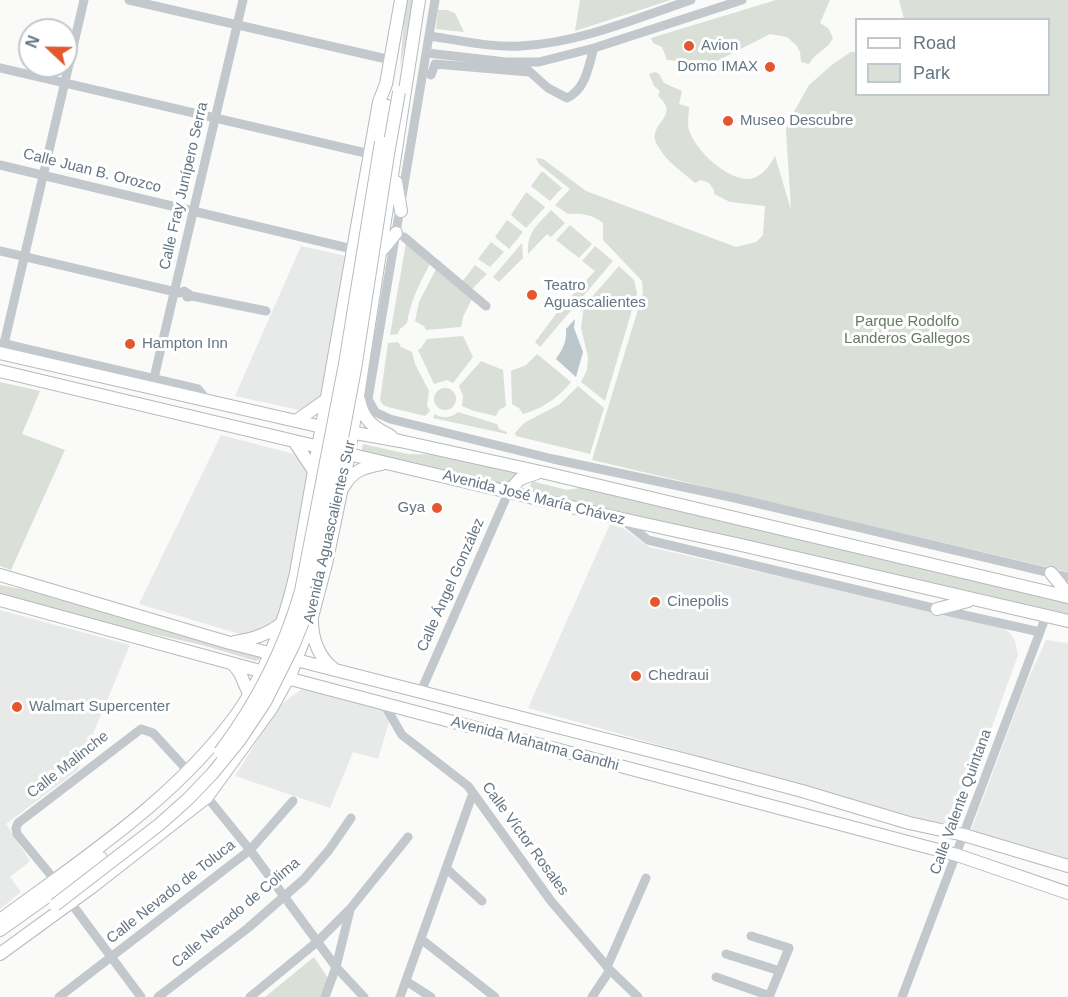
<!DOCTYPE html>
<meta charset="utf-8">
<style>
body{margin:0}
#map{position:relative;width:1068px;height:997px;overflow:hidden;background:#fafaf8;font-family:Helvetica,sans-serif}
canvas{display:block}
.legend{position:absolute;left:855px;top:18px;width:195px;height:78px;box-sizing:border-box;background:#fff;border:2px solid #c1c8cd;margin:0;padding:8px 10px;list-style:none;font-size:18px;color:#657683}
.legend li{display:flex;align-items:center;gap:12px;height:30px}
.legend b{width:30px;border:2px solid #c1c8cd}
.north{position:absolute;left:18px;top:18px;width:60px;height:60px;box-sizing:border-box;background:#fff;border:2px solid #c1c8cd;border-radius:50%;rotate:292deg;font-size:16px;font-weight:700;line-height:24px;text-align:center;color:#657683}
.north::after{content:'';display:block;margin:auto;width:21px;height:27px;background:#e4572e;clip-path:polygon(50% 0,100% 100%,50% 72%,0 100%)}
</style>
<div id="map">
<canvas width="1068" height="997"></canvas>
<ul class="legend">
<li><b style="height:8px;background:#fff"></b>Road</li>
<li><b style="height:16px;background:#dadfd7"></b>Park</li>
</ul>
<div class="north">N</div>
</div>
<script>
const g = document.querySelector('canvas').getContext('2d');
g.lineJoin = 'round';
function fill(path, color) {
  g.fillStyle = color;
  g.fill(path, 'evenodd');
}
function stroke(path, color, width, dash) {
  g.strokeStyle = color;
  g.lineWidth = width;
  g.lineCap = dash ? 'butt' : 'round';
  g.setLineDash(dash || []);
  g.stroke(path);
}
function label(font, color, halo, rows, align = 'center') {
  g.font = font + ' Helvetica,sans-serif';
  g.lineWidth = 6;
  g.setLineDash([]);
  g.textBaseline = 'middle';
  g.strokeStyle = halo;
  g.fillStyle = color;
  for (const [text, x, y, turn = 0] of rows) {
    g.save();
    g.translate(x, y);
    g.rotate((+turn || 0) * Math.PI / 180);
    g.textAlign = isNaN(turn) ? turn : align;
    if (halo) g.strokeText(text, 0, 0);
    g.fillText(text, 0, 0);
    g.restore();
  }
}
const built = new Path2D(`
 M301 246 346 256 321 399 299 410 235 396Z
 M221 435 298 455 307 467 308 473 292 565 280 615 272 627 243 635 139 604Z
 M610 524 623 528 649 547 1000 626 1010 633 1015 641 1018 655 955 829 528 708Z
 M0 610 130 645 78 770 6 824 30 861 10 877 21 892 0 909Z
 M1046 640 1068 643V870L969 836 1025 686Z
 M302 689 392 712 378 759 353 752 330 808 235 776 279 706Z`);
const green = new Path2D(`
 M406 0H415L400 67Z
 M580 0H671L575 31Z
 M776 0H830L820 23 828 28 833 38C828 50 815 52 809 64L801 62 800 52 797 46 787 37 770 34 709 65 704 61 691 74 683 70 678 61 667 60 662 47 653 43 651 38Z
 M899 0H1068V572L592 460 643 293 642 281 603 240V223C594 215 581 213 568 214L555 205 570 189 539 164 536 158 543 159 586 191 736 247 756 242 763 235 765 206 730 202 714 194V190L709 183 701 180 695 183C681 170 667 163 658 146 644 123 683 118 658 96L660 91 654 86 649 74 655 72 659 74 664 83 682 91 679 104 689 107C689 114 687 123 689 130 695 150 726 179 748 179 760 179 770 166 775 156L791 210 786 129 790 119 809 85 833 64 851 52H856V94H1048V20L904 19Z
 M438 10H447L455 13 464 32 436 29Z
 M542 171 562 188 550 201 531 186Z
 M526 192 545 207 526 228 511 215Z
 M551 210 565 223 551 237 547 234 528 254C527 231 537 226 551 210Z
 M507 220 523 232 509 249 495 237Z
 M570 225 592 244 579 258 556 240Z
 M491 242 504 252 490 267 478 259Z
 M406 243 430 264C419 284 411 300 407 323L400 329 398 334 390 335Z
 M522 243 523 258 499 282 493 277Z
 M595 246 613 261 540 347 535 342 562 306 595 271 582 261Z
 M475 265 487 274 472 289 462 282Z
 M619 266 634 280 637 293 605 401 581 382 587 370 588 357 581 328 584 306Z
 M436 269 472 299 463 317 461 327 426 330 424 326 415 321 419 302Z
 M463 336 473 357 453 383 447 380 434 384 418 350 421 348 427 339Z
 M398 342 401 347 412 352 415 364 429 391 427 405 430 411 425 416 388 407 383 405 380 400 388 343Z
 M537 354 571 382C559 397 542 409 523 414L519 408 512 404 511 371 526 365Z
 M481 361 503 370 506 406 499 410 496 416 474 411 462 406 463 396 459 386Z
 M0 382 40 391 22 434 65 450 11 570 0 566Z
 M578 386 604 408 590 454 516 436 515 433 524 423 560 404Z
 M434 399a11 11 0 1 1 22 0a11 11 0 1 1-22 0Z
 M458 412 497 424 499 429 507 432V434L433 418 435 414C443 419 451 418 458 412Z
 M363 444 408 454 456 455 522 469 505 488 361 453Z
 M532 481 567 490 592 486 1068 597V617L529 490Z
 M0 585 37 592 260 653 262 658 256 661 202 645 118 626 0 596Z
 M314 957 328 978 321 997H265Z`);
const water = new Path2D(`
 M575 319 574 328 583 352 576 377 556 359C563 349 567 341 566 329Z`);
const minor = new Path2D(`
 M129 0 391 60
 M435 0 368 399 375 412 390 419 553 459 735 498 1068 577
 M429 36C459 40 491 48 521 46 579 43 637 18 691 0
 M427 53 506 62H539L594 48 742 0
 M520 63 548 88 567 98C586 89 588 67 594 48
 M0 68 370 154
 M431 75 435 64 529 72
 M0 165 352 249
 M404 237 486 306
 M0 251 180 293 184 291 192 296
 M187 297 192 296 266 311
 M1 343 198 389 207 400
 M4 344 84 0
 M154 378 243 0
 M624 521 648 540 937 609 1040 632
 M421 691 509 491
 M384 704 402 735 468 786 551 901 610 970 638 997
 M207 797 250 850 336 967 364 997
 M447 869 482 901
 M54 879 17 834 16 828 18 823 141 729 153 733 188 771
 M71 903 141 997
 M751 936 789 948 769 997
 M421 939 495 997
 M726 954 780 971
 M607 967 646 878
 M716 977 770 996
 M406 981 431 997
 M59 997 250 850 293 801
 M158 997 248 928 304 879 329 850 351 818
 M250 997 317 942 350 909 408 837
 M325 997 336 967 350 910
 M400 997 473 793
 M592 997 610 970
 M902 997 1046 616`);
const major = new Path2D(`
 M381 142 387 106
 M396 182 401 211
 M382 250 396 233
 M0 353 322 427 400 441 550 474 1068 597
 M0 371 622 519 741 545 1068 621
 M359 400C363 420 373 427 391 436
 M296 421 326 400
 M294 441 314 471
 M344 486C353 470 365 467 381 464
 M509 491 520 479 537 473
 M1051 573 1068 594
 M0 575 230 643 694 762 802 791 909 823 964 835 1068 866
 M0 600 249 668 957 855 1068 893
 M937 609 968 601
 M312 621C312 639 319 658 334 669
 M235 642C253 639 267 635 282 623
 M233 664 240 673 249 694
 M0 920C84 858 178 797 239 711 267 670 285 621 296 573L379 102 386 84 401 0
 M0 930 101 858
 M0 954 92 887 207 797 271 709 292 671 312 617 326 564 349 454 419 0`);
const majorBridge = new Path2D(`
 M220 752C257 703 284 650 301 591L345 364 381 142
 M55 905 160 824 188 799 212 774 239 741 265 702 294 644 306 614 332 491 355 369 388 154 399 92`);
const markers = [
 [689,46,6,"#e4572e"],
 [770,67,6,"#e4572e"],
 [728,121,6,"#e4572e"],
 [532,295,6,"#e4572e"],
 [130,344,6,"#e4572e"],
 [437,508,6,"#e4572e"],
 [655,602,6,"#e4572e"],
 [636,676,6,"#e4572e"],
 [17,707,6,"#e4572e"]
];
const poiNames = [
 ["Avion",701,46],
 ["Domo IMAX",758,67,"right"],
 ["Museo Descubre",740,121],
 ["Teatro",544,286],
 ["Aguascalientes",544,303],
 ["Hampton Inn",142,344],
 ["Gya",425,508,"right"],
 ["Cinepolis",667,602],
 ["Chedraui",648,676],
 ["Walmart Supercenter",29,707]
];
const streetNames = [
 ["Calle Juan B. Orozco",92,171,14],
 ["Calle Fray Junípero Serra",184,186,-77],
 ["Avenida José María Chávez",534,498,14],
 ["Avenida Aguascalientes Sur",330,532,-77],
 ["Calle Ángel González",451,585,-66],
 ["Avenida Mahatma Gandhi",535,744,15],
 ["Calle Malinche",68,765,-38],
 ["Calle Valente Quintana",961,802,-70],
 ["Calle Víctor Rosales",525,839,54],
 ["Calle Nevado de Toluca",171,892,-38],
 ["Calle Nevado de Colima",236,913,-40]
];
const parkNames = [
 ["Parque Rodolfo",907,322],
 ["Landeros Gallegos",907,339]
];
fill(built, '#e8e9e9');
fill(green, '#dadfd7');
fill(water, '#bbc7cb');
stroke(major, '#b5babe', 14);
stroke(minor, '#c3c8cc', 9);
stroke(major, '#fff', 12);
stroke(majorBridge, '#b5babe', 14, []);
stroke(majorBridge, '#fff', 12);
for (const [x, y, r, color] of markers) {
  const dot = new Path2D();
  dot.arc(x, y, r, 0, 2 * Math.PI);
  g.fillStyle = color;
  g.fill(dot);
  stroke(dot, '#fff', 2);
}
label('15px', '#657683', '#fff', poiNames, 'left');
label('15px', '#657683', '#fff', streetNames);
label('15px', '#687a64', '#fff', parkNames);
</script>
